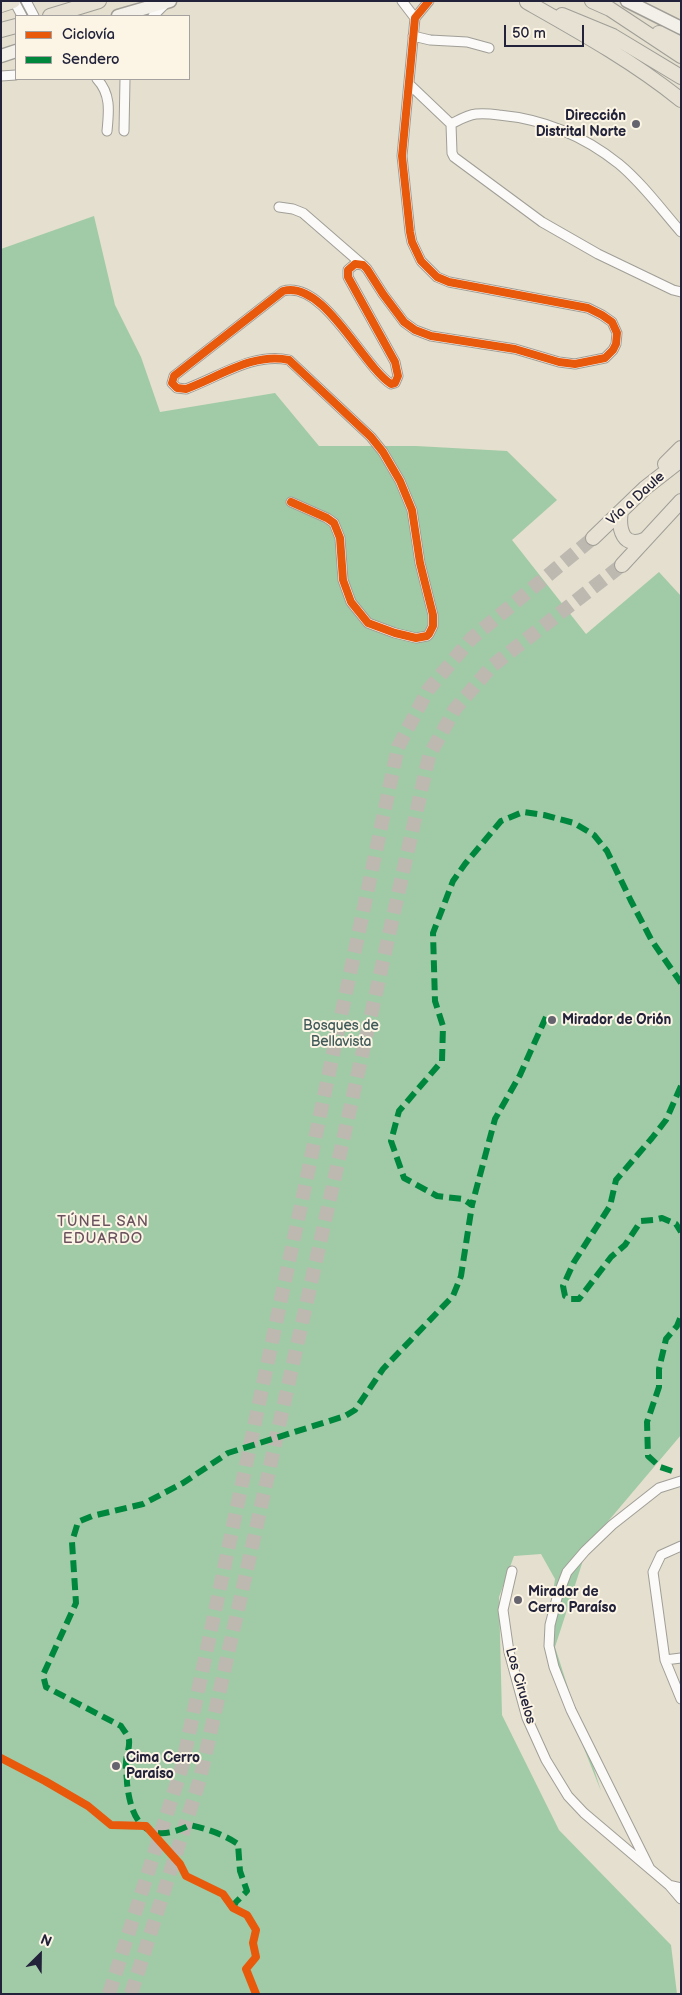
<!DOCTYPE html>
<meta charset="utf-8">
<style>
body{margin:0}
#map{position:relative;width:682px;height:1995px;overflow:hidden;background:#e4dfce;font-family:"Balsamiq Sans",sans-serif}
canvas{display:block}
.frame{position:absolute;inset:0;border:2px solid #22223b;pointer-events:none}
.legend{position:absolute;left:15px;top:15px;width:175px;height:65px;box-sizing:border-box;background:#fcf5e5;border:1px solid #a5a1a1;margin:0;padding:6px 9px;list-style:none;font-size:15px;color:#22223b}
.legend li{display:flex;align-items:center;gap:10px;height:25px}
.legend b{width:25px;border:1px solid #a5a1a1}
.north{position:absolute;left:15px;top:1930px;width:50px;height:50px;-webkit-text-stroke:4px #fcf5e5;paint-order:stroke;rotate:23deg;font-size:14px;font-weight:700;line-height:20px;text-align:center;color:#22223b}
.north::after{content:'';display:block;margin:auto;width:18px;height:22px;background:#22223b;clip-path:polygon(50% 0,100% 100%,50% 72%,0 100%)}
.scale{position:absolute;left:504px;top:25px;width:80px;height:22px;box-sizing:border-box;border:2px solid #22223b;border-top:0;padding-left:6px;font-size:15px;line-height:18px;white-space:nowrap;color:#22223b;-webkit-text-stroke:4px #fcf5e5;paint-order:stroke}
</style>
<div id="map">
<canvas width="682" height="1995"></canvas>
<div class="frame"></div>
<ul class="legend">
<li><b style="height:6px;background:#e8590c"></b>Ciclovía</li>
<li><b style="height:6px;background:#00873e"></b>Sendero</li>
</ul>
<div class="north">N</div>
<div class="scale">50 m</div>
</div>
<script>
const g = document.querySelector('canvas').getContext('2d');
g.lineJoin = 'round';
function fill(path, color) {
  g.fillStyle = color;
  g.fill(path, 'evenodd');
}
function stroke(path, color, width, dash) {
  g.strokeStyle = color;
  g.lineWidth = width;
  g.lineCap = dash ? 'butt' : 'round';
  g.setLineDash(dash || []);
  g.stroke(path);
}
function label(font, color, halo, rows, align = 'center') {
  g.font = font + ' "Balsamiq Sans",sans-serif';
  g.lineWidth = 4;
  g.setLineDash([]);
  g.textBaseline = 'middle';
  g.strokeStyle = halo;
  g.fillStyle = color;
  for (const [text, x, y, turn = 0] of rows) {
    g.save();
    g.translate(x, y);
    g.rotate((+turn || 0) * Math.PI / 180);
    g.textAlign = isNaN(turn) ? turn : align;
    if (halo) g.strokeText(text, 0, 0);
    g.fillText(text, 0, 0);
    g.restore();
  }
}
const forest = new Path2D(`
 M94 216 115 305 141 357 160 412 275 393 319 446H416L507 451 557 500 512 540 586 634 659 572 681 596V1435L588 1545 555 1647 601 1791 545 1651 555 1579 541 1554 514 1556 499 1597 502 1715 559 1830 671 1945 677 1994H1V249Z`);
const primaryTunnel = new Path2D(`
 M109 1994 182 1767 398 747 428 690 472 638 593 538
 M131 1994 200 1779 429 756 455 709 492 666 622 565`);
const street = new Path2D(`
 M14 1 22 16
 M26 1 34 16
 M402 1 415 18
 M153 16 165 4
 M413 36 430 40 467 42 489 48
 M1 76 16 75
 M97 79C111 94 109 111 107 131
 M409 84 451 124
 M451 124 452 153 454 157 542 222 598 254 673 290 681 292
 M451 124C459 120 467 115 476 114 484 113 492 114 499 115 543 119 584 136 619 164 642 183 661 209 681 232
 M124 131 125 79
 M279 207 293 209 303 213 364 266
 M291 502 327 518 334 523 340 538 343 580 351 602 368 623 395 633 416 638 427 636 429 634 433 626V615L420 563 412 510 400 481 383 452 371 437 289 360C253 352 219 377 186 389L177 388 172 383 174 376 283 291C324 280 362 365 391 384L395 383 398 376 395 362 348 277V270L355 264 363 265 367 269 383 294 404 322 415 330 431 336 515 349 559 362 575 364 605 358 613 350 616 344 617 333 612 322 602 315 588 308 449 282 437 277 421 261 412 242 410 232 402 156 415 18 429 1
 M681 1546 661 1555 653 1572 665 1660 681 1699
 M512 1571 503 1610 509 1652 527 1718 546 1760 568 1796 584 1813 669 1885 681 1888
 M665 1660 681 1658
 M650 1869 571 1710 554 1667 549 1646 550 1625 557 1598 567 1572 585 1551 612 1525 659 1488 681 1481
 M669 1885 681 1899`);
const secondary = new Path2D(`
 M627 1 681 28
 M118 16 170 1
 M1 56 16 51`);
const primary = new Path2D(`
 M592 1 610 9 681 56
 M527 2C580 32 634 62 681 100
 M1 5 13 1
 M562 15 613 36 681 77
 M50 16 99 1
 M1 30 16 26
 M659 33 681 44
 M665 464 681 448
 M621 511C618 529 623 550 646 539
 M593 538 645 488 681 460
 M622 565 681 501`);
const quiet = new Path2D(`
 M546 1017 520 1075 495 1119 472 1205 463 1199 437 1196 404 1178 391 1141 399 1111 442 1061 443 1026 435 1001 433 933 453 881 465 864 501 821 523 812 544 815 574 823 594 835 607 851 631 901 652 941 681 983
 M681 1086 666 1120 652 1138 616 1180 610 1206 574 1262 563 1286 565 1296 571 1299H579L611 1257 625 1245 641 1221 654 1220 662 1218 676 1224 681 1232
 M672 1471 660 1467 648 1456 647 1422 659 1387V1369L666 1339 677 1326 681 1316
 M233 1908 236 1902 247 1891 240 1871 238 1844C223 1834 207 1829 190 1825 147 1847 131 1822 127 1783 127 1776 125 1769 126 1763 126 1755 130 1748 129 1740 128 1735 124 1731 121 1726L46 1687 43 1675 76 1603 72 1542 78 1522 92 1516 143 1504 183 1483 228 1453 345 1416 355 1410 383 1369 453 1296 461 1276 472 1205`);
const cycleway = new Path2D(`
 M291 502 327 518 334 523 340 538 343 580 351 602 368 623 395 633 416 638 427 636 429 634 433 626V615L420 563 412 510 400 481 383 452 371 437 289 360C253 352 219 377 186 389L177 388 172 383 174 376 283 291C324 280 362 365 391 384L395 383 398 376 395 362 348 277V270L355 264 363 265 367 269 383 294 404 322 415 330 431 336 515 349 559 362 575 364 605 358 613 350 616 344 617 333 612 322 602 315 588 308 449 282 437 277 421 261 412 242 410 232 402 156 415 18 429 1
 M1 1758 45 1781 88 1806 111 1825 146 1826 180 1864 186 1876 223 1894 233 1908 247 1915 256 1930 253 1943 256 1957 246 1969 256 1994`);
const markers = [
 [636,124,5,"#66646e"],
 [552,1020,5,"#66646e"],
 [518,1600,5,"#66646e"],
 [116,1766,5,"#66646e"]
];
const poiNames = [
 ["Dirección",626,116,"right"],
 ["Distrital Norte",626,132,"right"],
 ["Mirador de Orión",562,1020],
 ["Mirador de",528,1592],
 ["Cerro Paraíso",528,1608],
 ["Cima Cerro",126,1758],
 ["Paraíso",126,1774]
];
const streetNames = [
 ["Vía a Daule",636,499,-42],
 ["Los Ciruelos",520,1686,74]
];
const parkNames = [
 ["Bosques de",341,1026],
 ["Bellavista",341,1042]
];
const neighbourhoodNames = [
 ["TÚNEL SAN",103,1222],
 ["EDUARDO",103,1239]
];
fill(forest, '#a1cba6');
stroke(primaryTunnel, '#bdb9b1', 14, [14, 7]);
stroke(street, '#a09e97', 11);
stroke(secondary, '#a09e97', 15);
stroke(primary, '#a09e97', 16);
stroke(street, '#fbfaf8', 9);
stroke(secondary, '#f2f0e9', 12);
stroke(primary, '#e6e1d3', 14);
stroke(quiet, '#00873e', 6, [12, 6]);
stroke(cycleway, '#e8590c', 8);
for (const [x, y, r, color] of markers) {
  const dot = new Path2D();
  dot.arc(x, y, r, 0, 2 * Math.PI);
  g.fillStyle = color;
  g.fill(dot);
  stroke(dot, '#fcf5e5', 2);
}
label('bold 14px', '#22223b', '#fcf5e5', poiNames, 'left');
label('14px', '#22223b', '#fcf5e5', streetNames);
label('14px', '#3f5a59', '#fcf5e5', parkNames);
g.letterSpacing = '1px';
label('15px', '#6a525e', '#fcf5e5', neighbourhoodNames);
g.letterSpacing = '0px';
</script>
